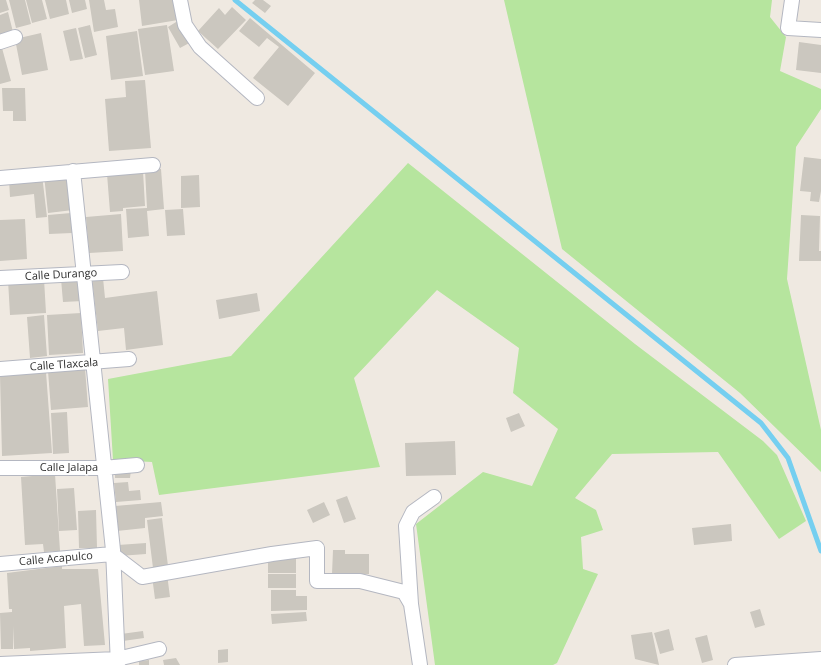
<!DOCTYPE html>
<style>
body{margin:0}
canvas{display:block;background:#efe9e1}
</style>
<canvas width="821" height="665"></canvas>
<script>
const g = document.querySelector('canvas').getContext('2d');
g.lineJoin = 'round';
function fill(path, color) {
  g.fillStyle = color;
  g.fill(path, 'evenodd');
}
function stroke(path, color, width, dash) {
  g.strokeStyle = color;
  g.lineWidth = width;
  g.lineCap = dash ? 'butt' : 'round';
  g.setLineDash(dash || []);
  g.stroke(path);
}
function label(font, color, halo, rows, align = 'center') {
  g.font = font + ' "Open Sans",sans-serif';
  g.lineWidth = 3;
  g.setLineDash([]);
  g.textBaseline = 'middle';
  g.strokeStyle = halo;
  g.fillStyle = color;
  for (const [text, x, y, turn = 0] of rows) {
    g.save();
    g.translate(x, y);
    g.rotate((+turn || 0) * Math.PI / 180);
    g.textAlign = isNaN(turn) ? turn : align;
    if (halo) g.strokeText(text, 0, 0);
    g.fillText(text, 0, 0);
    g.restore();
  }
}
const green = new Path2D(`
 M504 0H772L770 17 786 37 780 71 821 89V109L796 147 787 279 821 430V472L740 393 562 249Z
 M408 163 635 344 763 441 777 455 806 521 779 539 718 452 612 454 575 498 596 510 603 530 581 537 583 569 598 574 557 663 553 665H435L416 524 483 472 532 486 558 429 513 393 519 348 437 290 354 378 380 467 159 495 152 462 113 460 108 379 231 356Z`);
const stream = new Path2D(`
 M235 0 761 423 788 458 821 551`);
const building = new Path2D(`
 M0 0H6L9 10 0 13Z
 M9 0H25L31 24 16 28Z
 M26 0H42L47 19 32 23Z
 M45 0H66L69 14 50 19Z
 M69 0H85L87 9 72 13Z
 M89 0H104L106 10 115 9 118 27 94 32Z
 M139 0H175L178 20 142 26Z
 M255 0H263L271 6 265 13 252 3Z
 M232 7 246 20 218 49 198 31 219 8 225 15Z
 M8 12 13 32 0 35V15Z
 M250 18 315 73 288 106 253 78 279 47 267 38 259 47 239 31Z
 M181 19 193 41 180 48 168 27Z
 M90 25 97 55 85 58 78 28Z
 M167 25 174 71 145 75 138 29Z
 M76 28 83 59 70 61 63 31Z
 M137 31 143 76 111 80 106 36Z
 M41 33 48 70 22 75 15 39Z
 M799 42 821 45V73L796 70Z
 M2 48 11 81 0 84V49Z
 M145 80 151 148 109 151 105 99 126 97 125 81Z
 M2 88H25L26 121H13V111H3Z
 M804 157 821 159V191L819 202 810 201 811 192 800 191Z
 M161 169 164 209 147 211 149 236 128 238 126 209 147 208 145 170Z
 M143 171 145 206 123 208V211L110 212 107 174Z
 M69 173 73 210 48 213 44 175Z
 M42 175 47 217 36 218 34 194 10 197 9 179Z
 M199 175 200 207 181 208V176Z
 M183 209 185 235 167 236 165 210Z
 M71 213 72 233 49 234 48 215Z
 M121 214 123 251 89 253 86 217Z
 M801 215 820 216 819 251H821V261H799Z
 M25 219 27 259 0 261V220Z
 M81 277 83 301 63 302 61 279Z
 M103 278 105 298 157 291 163 345 126 350 124 328 98 331 92 279Z
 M44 279 46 313 10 315 8 280Z
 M257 293 260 311 219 319 216 300Z
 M81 313 83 353 49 355 47 315Z
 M44 315 47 356 30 358 27 317Z
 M85 368 88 407 51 410 48 371Z
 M46 372 52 453 2 456 0 375Z
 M67 412 69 453 53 454 51 413Z
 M519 413 525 426 511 432 506 418Z
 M455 441 456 475 406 476 405 443Z
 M115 470H131L130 478H115Z
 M55 474 60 551 44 552 43 544 25 545 21 477Z
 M128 482 129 491 140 490 141 500 116 502 114 483Z
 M74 488 77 530 59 531 57 489Z
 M347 496 356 519 344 523 336 500Z
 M161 502 163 516 145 518V528L117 531 115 506Z
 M324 502 330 515 313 523 307 510Z
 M96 510 97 548H79L78 511Z
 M162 518 168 566 153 568 147 520Z
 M731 524 732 541 694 545 692 528Z
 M146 543V554L119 556 118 545Z
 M333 550H345V554H369V574H332Z
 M268 559H296V573H268Z
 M62 566V569H98L105 645 84 646 81 604 64 606 66 648 30 651V648L14 649 13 626V649H1L0 613 12 612V609H9L7 573Z
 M167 574 170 597 155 599 152 576Z
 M268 574H296V588H268Z
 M271 590H296V596H307V610L271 611Z
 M760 609 765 625 755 628 750 612Z
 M306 612 307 621 272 624 271 614Z
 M669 629 674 650 660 654 654 633Z
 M143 631 144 638 123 641 121 634Z
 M652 632 659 665 635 659 631 635Z
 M707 635 713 660 702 663 695 638Z
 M228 649V662L218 663V650Z
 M176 658 180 665H164L163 660Z
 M149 660V665H139V661Z`);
const minor = new Path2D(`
 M180 0 185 25 200 47 257 98
 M792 0 788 28 821 30
 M0 42 15 37
 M73 171 113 550 118 665
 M0 178 153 165
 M0 278 122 272
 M0 369 129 359
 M0 468H103L137 465
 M0 564 112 554 142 577 272 554 317 548V581H360L404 592 411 604
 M0 664 117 659 159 649
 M420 665 411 604 406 526 413 512 434 497
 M735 665 821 659`);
const streetNames = [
 ["Calle Durango",61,275,-3],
 ["Calle Tlaxcala",64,365,-4],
 ["Calle Jalapa",69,468],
 ["Calle Acapulco",56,559,-5]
];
fill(green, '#b6e59e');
stroke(stream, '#75cff0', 5);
fill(building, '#cbc7bf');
stroke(minor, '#b4b7c1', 16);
stroke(minor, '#fff', 14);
label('11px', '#2e2e2e', '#fff', streetNames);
</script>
